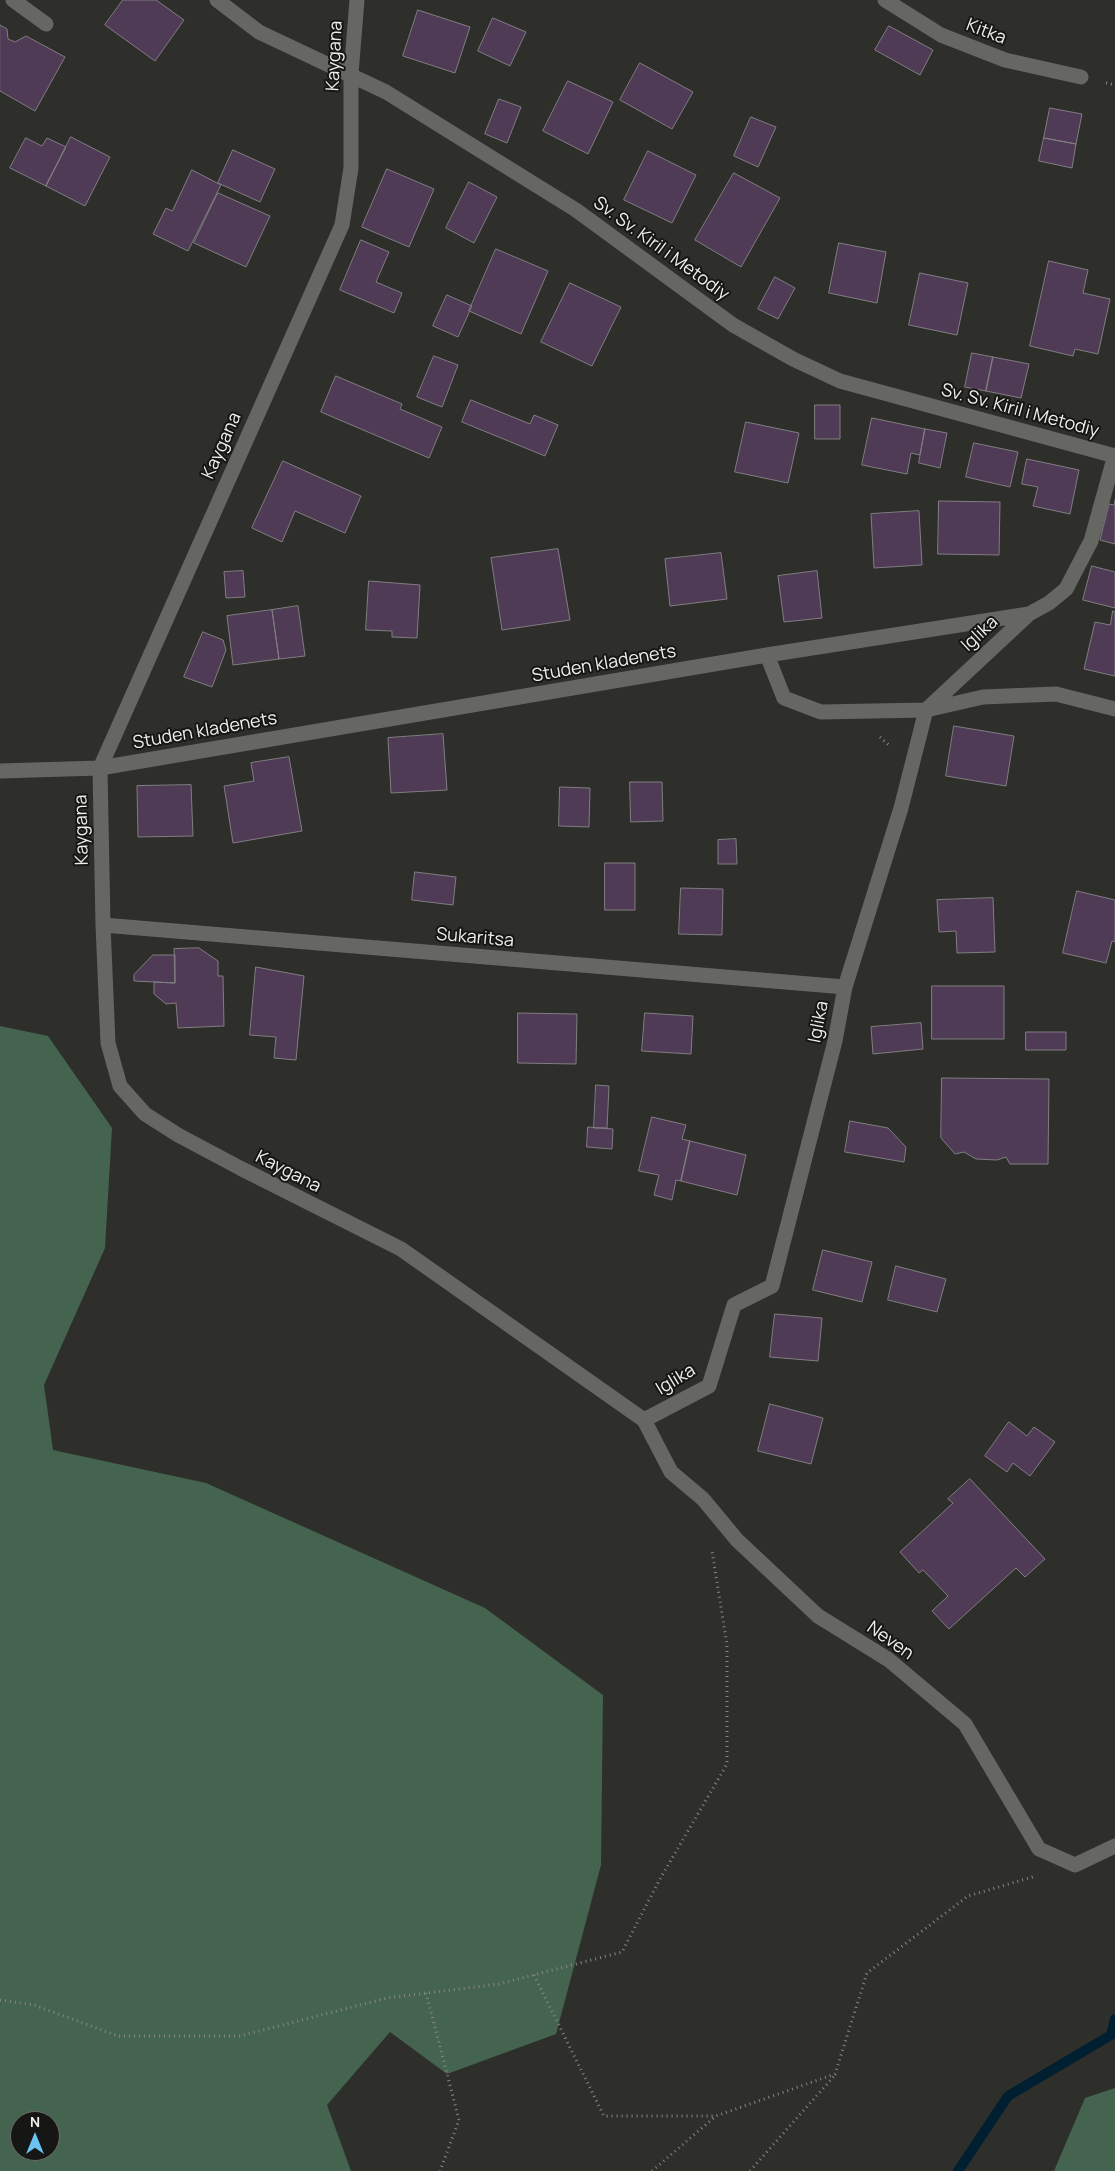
<!DOCTYPE html>
<style>
body{margin:0}
#map{position:relative;width:1115px;height:2171px;overflow:hidden;background:#2e2e2b;font-family:Manrope,sans-serif}
canvas{display:block}
.north{position:absolute;left:10px;top:2111px;width:50px;height:50px;box-sizing:border-box;background:#161615;border:1px solid #6c6c6b;border-radius:50%;rotate:0deg;font-size:14px;font-weight:700;line-height:20px;text-align:center;color:#eeeeec}
.north::after{content:'';display:block;margin:auto;width:18px;height:22px;background:#6bc3f2;clip-path:polygon(50% 0,100% 100%,50% 72%,0 100%)}
</style>
<div id="map">
<canvas width="1115" height="2171"></canvas>
<div class="north">N</div>
</div>
<script>
const g = document.querySelector('canvas').getContext('2d');
g.lineJoin = 'round';
function fill(path, color) {
  g.fillStyle = color;
  g.fill(path, 'evenodd');
}
function stroke(path, color, width, dash) {
  g.strokeStyle = color;
  g.lineWidth = width;
  g.lineCap = dash ? 'butt' : 'round';
  g.setLineDash(dash || []);
  g.stroke(path);
}
function label(font, color, halo, rows, align = 'center') {
  g.font = font + ' Manrope,sans-serif';
  g.lineWidth = 4;
  g.setLineDash([]);
  g.textBaseline = 'middle';
  g.strokeStyle = halo;
  g.fillStyle = color;
  for (const [text, x, y, turn = 0] of rows) {
    g.save();
    g.translate(x, y);
    g.rotate((+turn || 0) * Math.PI / 180);
    g.textAlign = isNaN(turn) ? turn : align;
    if (halo) g.strokeText(text, 0, 0);
    g.fillText(text, 0, 0);
    g.restore();
  }
}
const forest = new Path2D(`
 M0 1026 48 1036 112 1128 105 1248 44 1385 53 1450 206 1483 485 1608 603 1695 601 1865 556 2034 447 2074 390 2032 327 2105 351 2171H0ZM20 2121H50V2151H20Z
 M1115 2088V2171H1054L1085 2098Z`);
const stream = new Path2D(`
 M958 2171 1008 2096 1111 2035 1115 2019`);
const building = new Path2D(`
 M123 0H156L184 20 155 61 105 25Z
 M418 10 470 27 455 73 403 56Z
 M493 18 526 32 510 66 478 51Z
 M0 25 7 29 8 39 15 42 26 36 65 57 35 111 0 91Z
 M889 26 933 50 920 75 875 50Z
 M640 63 693 92 672 129 620 100Z
 M568 81 613 102 588 154 543 131Z
 M499 99 521 107 507 143 485 134Z
 M1050 108 1082 114 1076 144 1044 138Z
 M751 117 776 127 758 167 734 156Z
 M71 137 110 157 85 206 46 186Z
 M26 138 42 146 47 138 66 147 46 186 10 168Z
 M1044 138 1076 144 1072 168 1039 161Z
 M233 150 275 169 260 202 218 183Z
 M648 151 696 175 672 223 624 200Z
 M387 169 434 189 409 247 362 227Z
 M192 170 221 185 188 251 153 234 166 208 172 211Z
 M734 173 780 198 741 267 695 240Z
 M469 182 497 197 474 243 446 228Z
 M218 193 270 216 246 267 194 243Z
 M361 240 389 252 376 282 402 293 394 313 340 290Z
 M839 243 886 252 877 303 829 293Z
 M496 249 548 271 521 334 469 311Z
 M1049 261 1088 270 1083 293 1110 299 1098 354 1075 349 1073 356 1030 346Z
 M920 273 968 283 957 335 909 325Z
 M775 277 795 288 778 319 758 309Z
 M570 283 621 307 592 366 541 342Z
 M447 295 472 306 458 337 433 326Z
 M972 353 993 357 986 391 965 387Z
 M434 356 458 365 442 407 417 397Z
 M993 357 1029 364 1021 398 986 391Z
 M336 376 402 404 400 409 442 427 429 458 321 412Z
 M471 400 530 424 534 415 558 425 545 456 462 422Z
 M815 405H840V439H815Z
 M872 418 925 429 920 455 911 453 907 474 862 465Z
 M746 422 799 433 788 483 735 472Z
 M925 429 947 433 940 468 919 463Z
 M974 443 1018 452 1010 487 966 477Z
 M1027 459 1079 470 1070 514 1033 506 1038 487 1022 484Z
 M283 461 361 496 345 533 295 511 282 542 252 528Z
 M1115 500V544L1100 540 1109 504 1114 505Z
 M939 501 1000 502 999 555 938 554Z
 M919 511 922 565 874 568 871 514Z
 M558 549 570 620 502 630 491 558Z
 M721 553 727 599 670 606 665 559Z
 M1092 566 1115 572V608L1083 600Z
 M243 571 245 597 226 598 224 572Z
 M817 571 822 618 784 622 778 576Z
 M369 581 420 585 417 638 392 637V631L366 630Z
 M298 606 305 656 279 659 272 610Z
 M272 610 279 659 233 665 227 616Z
 M1113 611 1115 612V676L1084 669 1095 622 1110 625Z
 M203 632 223 640 226 650 212 687 184 677Z
 M954 726 1014 736 1006 786 946 776Z
 M443 734 447 790 391 793 388 738Z
 M289 757 302 831 233 843 224 786 254 781 251 763Z
 M630 782H662L663 821 631 822Z
 M191 785 193 836 138 837 137 786Z
 M560 787 590 788 589 827 559 826Z
 M736 839 737 864H718V840Z
 M605 863H635V910H605Z
 M415 872 456 877 453 905 412 900Z
 M681 888 723 889 722 935 679 934Z
 M1077 891 1115 900V942L1112 941 1106 963 1063 953Z
 M993 898 995 952 957 953 956 931 939 932 937 900Z
 M199 948 218 961V976H223L224 1026 178 1028 176 1003 166 1004 154 994V982L175 983 174 949Z
 M153 955H175V983L134 981V975Z
 M256 967 304 976 296 1060 274 1058 276 1037 250 1035Z
 M932 986H1004V1039H932Z
 M518 1013 577 1014 576 1064 518 1063Z
 M645 1013 693 1016 691 1054 642 1051Z
 M921 1023 923 1049 873 1054 871 1027Z
 M1026 1032H1066V1050H1026Z
 M942 1078 1049 1079 1048 1164H1010L1006 1157 997 1160 976 1159 964 1152 955 1154 941 1138Z
 M596 1085 609 1086 607 1128H594Z
 M652 1117 686 1125 682 1139 690 1141 681 1181 676 1180 672 1200 654 1195 659 1175 639 1171Z
 M850 1121 888 1128 906 1147 904 1162 845 1152Z
 M588 1127 613 1129 612 1149 587 1147Z
 M690 1141 746 1155 737 1195 681 1181Z
 M823 1250 872 1262 862 1302 813 1290Z
 M896 1266 946 1279 937 1312 888 1300Z
 M775 1314 822 1318 818 1361 770 1357Z
 M770 1404 823 1418 811 1464 758 1451Z
 M1009 1422 1027 1436 1034 1427 1055 1442 1030 1476 1013 1463 1007 1472 985 1456Z
 M970 1479 1045 1559 1025 1577 1016 1568 949 1629 932 1611 948 1596 923 1570 919 1573 900 1552 953 1503 948 1499Z`);
const path = new Path2D(`
 M1106 83 1115 85
 M880 737 890 746
 M534 1975 604 2116H716L835 2074 867 1973 968 1896 1036 1876
 M426 1993 459 2120 440 2171
 M0 2000 34 2005 118 2036H240L387 1998 499 1984 622 1952 660 1879 727 1764V1645L712 1551
 M652 2171 716 2116
 M750 2171 835 2075`);
const minor = new Path2D(`
 M13 0 46 24
 M217 0 259 32 386 92 576 210 733 325 793 359 840 381 1115 456
 M357 0 351 74V168L342 225 100 768 103 925 108 1043 120 1086 145 1114 178 1135 240 1168 401 1249 644 1420 671 1472 703 1499 737 1540 818 1616 889 1660 965 1724 1039 1849 1075 1865 1115 1846
 M885 0 941 35 1005 60 1081 77
 M767 655 784 698 821 712 926 710 983 697 1056 694 1115 709
 M0 771 100 768 767 655 1029 614 1049 603 1066 589 1091 541 1115 455
 M103 925 845 987
 M644 1420 709 1386 734 1305 772 1286 835 1041 845 987 901 808 926 710 1029 614`);
const streetNames = [
 ["Kitka",986,32,21],
 ["Kaygana",335,56,-87],
 ["Sv. Sv. Kiril i Metodiy",661,249,36],
 ["Sv. Sv. Kiril i Metodiy",1020,411,15],
 ["Kaygana",222,446,-66],
 ["Iglika",980,634,-43],
 ["Studen kladenets",604,664,-10],
 ["Studen kladenets",205,731,-10],
 ["Kaygana",82,830,-91],
 ["Sukaritsa",475,938,5],
 ["Iglika",819,1022,-79],
 ["Kaygana",288,1172,27],
 ["Iglika",676,1380,-31],
 ["Neven",890,1641,35]
];
fill(forest, '#44644f');
stroke(stream, '#002031', 10);
fill(building, '#503b56');
stroke(building, '#807e81', 1);
stroke(path, '#878784', 3, [1, 4]);
stroke(minor, '#666663', 15);
label('18px', '#eeeeec', '#161615', streetNames);
</script>
